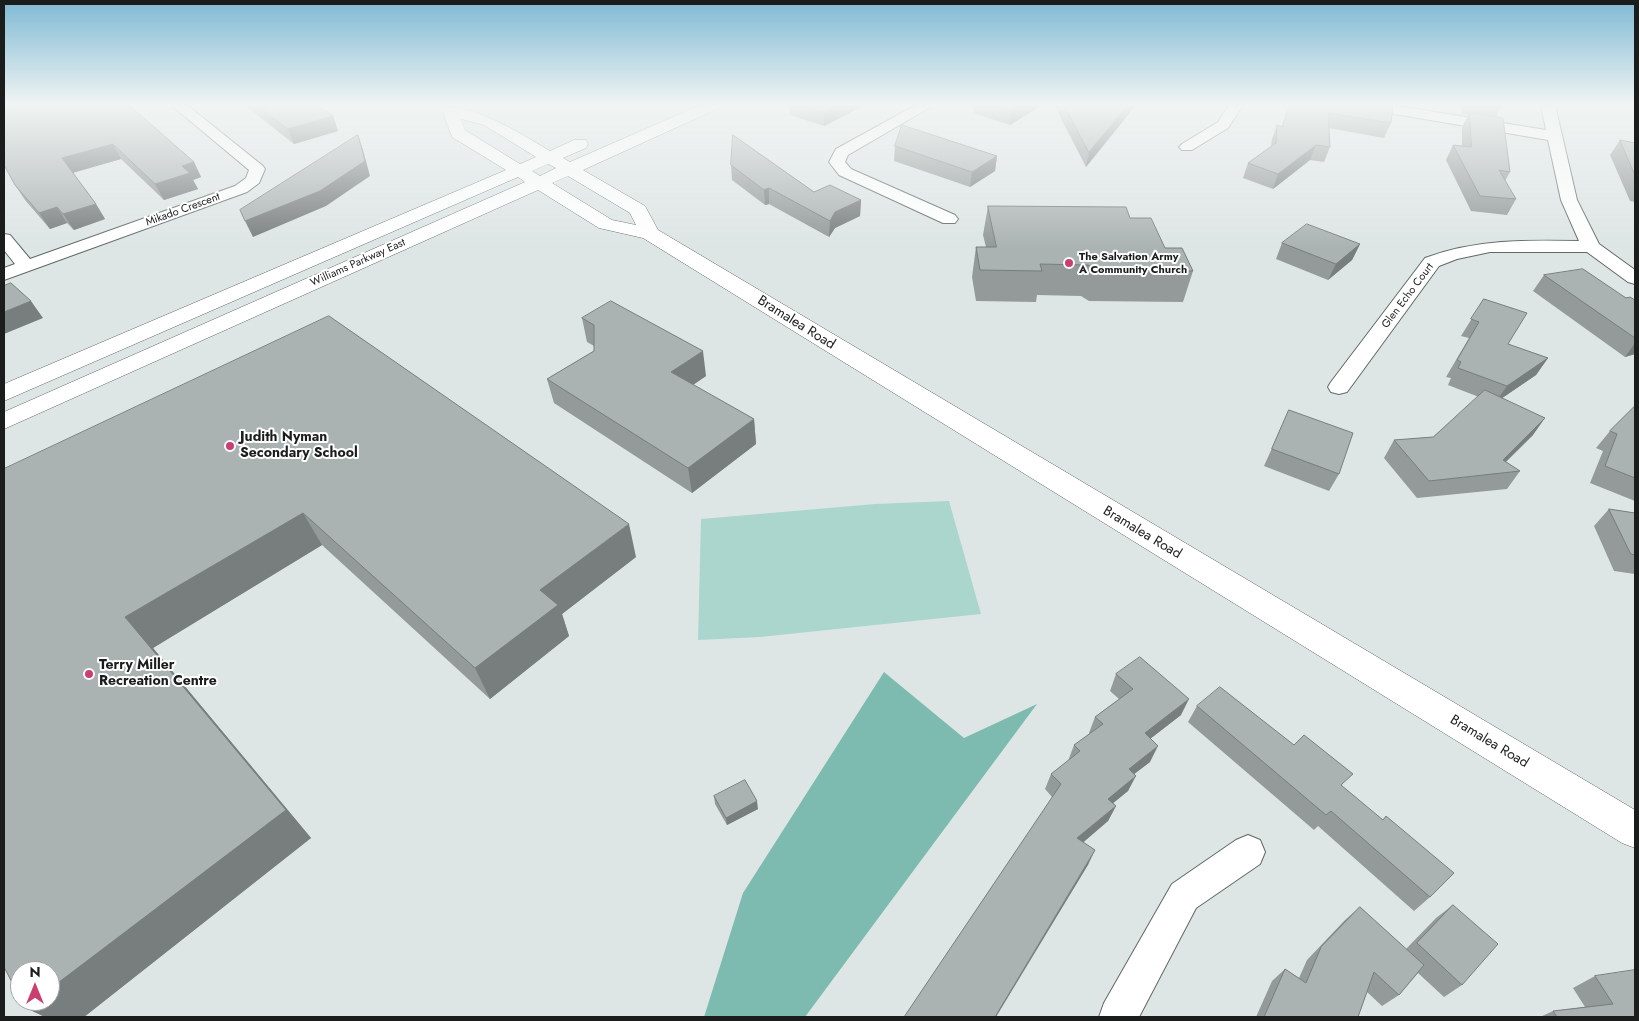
<!DOCTYPE html>
<style>
body{margin:0}
#map{position:relative;width:1639px;height:1021px;overflow:hidden;background:#dee6e5;font-family:Jost,sans-serif}
canvas{display:block}
.frame{position:absolute;inset:0;border:5px solid #1a1d1c;pointer-events:none}
.north{position:absolute;left:10px;top:961px;width:50px;height:50px;box-sizing:border-box;background:#fff;border:1px solid #a3a5a4;border-radius:50%;rotate:0deg;font-size:14px;font-weight:700;line-height:20px;text-align:center;color:#1a1d1c}
.north::after{content:'';display:block;margin:auto;width:18px;height:22px;background:#cb3f70;clip-path:polygon(50% 0,100% 100%,50% 72%,0 100%)}
</style>
<div id="map">
<canvas width="1639" height="1021"></canvas>
<div class="frame"></div>
<div class="north">N</div>
</div>
<script>
const g = document.querySelector('canvas').getContext('2d');
g.lineJoin = 'round';
function fill(path, color) {
  g.fillStyle = color;
  g.fill(path, 'evenodd');
}
function stroke(path, color, width, dash) {
  g.strokeStyle = color;
  g.lineWidth = width;
  g.lineCap = dash ? 'butt' : 'round';
  g.setLineDash(dash || []);
  g.stroke(path);
}
function label(font, color, halo, rows, align = 'center') {
  g.font = font + ' Jost,sans-serif';
  g.lineWidth = 4;
  g.setLineDash([]);
  g.textBaseline = 'middle';
  g.strokeStyle = halo;
  g.fillStyle = color;
  for (const [text, x, y, turn = 0] of rows) {
    g.save();
    g.translate(x, y);
    g.rotate((+turn || 0) * Math.PI / 180);
    g.textAlign = isNaN(turn) ? turn : align;
    if (halo) g.strokeText(text, 0, 0);
    g.fillText(text, 0, 0);
    g.restore();
  }
}
const green = new Path2D(`
 M949 501 981 614 760 637 698 640 701 519 875 504Z`);
const forest = new Path2D(`
 M884 672 964 738 1037 704 805 1017H704L743 893Z`);
const minor = new Path2D(`
 M171 105H187L263 166 265 169 259 183 247 192 4 280V268L15 264 4 250V234L10 235 30 259 235 186 246 178 249 170Z
 M916 105H934L848 155 845 162 851 169 955 215 958 219 955 223H943L839 175 829 162 836 149Z
 M1229 105H1243L1228 128 1192 150H1182L1179 147 1182 144 1218 122Z
 M1358 105H1392L1546 130 1541 105H1555L1577 200 1599 244 1635 270V284L1628 282 1587 252H1490L1457 259 1439 266 1347 392 1339 394 1331 392 1328 387 1331 382 1425 258C1476 239 1526 240 1579 241L1561 200 1548 140 1365 109Z
 M1248 835 1260 840 1265 852 1260 864 1196 908 1139 1017H1099L1104 1003 1172 884 1236 840Z`);
const secondary = new Path2D(`
 M432 105C476 105 513 129 550 151L574 140H586L588 144 586 148 563 158 570 162 700 105H721L719 108 583 170 645 206 658 230 1635 810V848L1622 843 643 238 599 228 538 190 4 429V412L525 182 518 177 4 401V384L506 170 452 137 443 113ZM461 119 484 125 536 157 520 164 465 130ZM548 164 556 168 540 176 532 171ZM568 176 630 213 636 225 612 220 552 183Z`);
const wall = new Path2D(`
 M4 105 194 162 201 177 193 180 198 189 164 200 121 159 73 173 96 204 105 219 74 230 67 223 50 229 25 200 15 185Z
 M243 105H317L333 116 338 131 294 144 257 115Z
 M789 105H865L824 126 790 115Z
 M974 105H1042L1010 125 973 113Z
 M1054 105H1136L1086 167Z
 M1289 105H1393L1391 123 1384 138 1329 128 1330 147 1324 162 1310 160 1273 189 1243 178 1248 163 1271 147 1272 139 1277 125 1282 127Z
 M1462 105H1502L1496 117 1510 172 1505 181 1516 199 1507 215 1471 211 1446 160 1453 145 1462 146V127L1468 115 1462 114Z
 M1620 140 1635 143V202L1630 201 1610 155Z
 M895 146 997 156 995 171 970 187 894 161Z
 M731 165 814 192 861 200 860 216 835 228 829 237 769 204 765 205 732 180Z
 M988 206 1130 218 1165 248 1193 271 1183 302 1089 301 1081 296 1037 295 1036 302 976 301 972 277 976 247H986L983 235Z
 M1282 243 1360 244 1352 260 1328 280 1276 259Z
 M1544 275 1635 300V354L1625 357 1533 291Z
 M1484 299 1508 344 1548 358 1536 375 1502 398 1533 435 1506 462 1520 471 1507 489 1417 498 1384 458 1394 440 1433 437 1479 397 1448 385 1451 378 1446 377 1469 338 1461 336Z
 M582 318 706 376 693 385 754 419 756 444 692 493 554 403 547 379 594 351V346L587 342Z
 M1635 406V501L1590 483 1603 451 1596 448 1610 431Z
 M1289 410 1339 474 1329 491 1264 466Z
 M4 469 636 557 562 614 569 636 490 699 322 545 153 648 311 838 84 1017H45L26 1008Z
 M1609 509 1635 513V574L1614 571 1594 526Z
 M1116 674 1181 715 1150 739V762L1134 774 1128 791 1113 803 1116 806 1108 821 1083 842 1088 865 1052 797 1045 789 1051 774 1068 761 1074 745 1090 734 1089 733 1095 717 1119 699 1110 691Z
 M1197 706 1342 786 1430 897 1414 911 1318 826 1314 830 1188 722Z
 M714 796 758 809 727 825 715 804Z
 M1453 905 1462 985 1444 997 1418 973 1399 995 1382 1006 1367 992 1358 1017H1256L1272 981 1285 969 1299 978 1307 960 1345 920 1360 907 1406 949 1436 918Z
 M1595 976 1635 1017H1540L1553 1011 1585 1007 1573 988Z`);
const shadedWall = new Path2D(`
 M838 105H865L824 126V112Z
 M1021 105H1042L1010 125 1012 110Z
 M1128 105H1136L1086 167 1089 152Z
 M333 116 338 131 294 144 288 129Z
 M358 135 363 150 370 176 326 206 253 237 245 221Z
 M113 144 121 159 71 173 62 158Z
 M1316 145 1310 160 1273 189 1278 174Z
 M997 156 995 171 970 187 972 172Z
 M194 162 201 177 193 180 198 189 164 200 155 184 182 166Z
 M769 188V204L765 205 764 190Z
 M861 200 860 216 835 228 829 237 830 221 835 212Z
 M96 204 105 219 74 230 63 214Z
 M57 207 67 223 50 229 39 213Z
 M1360 244 1352 260 1328 280 1336 264Z
 M31 301 43 318 4 334V312Z
 M1635 343V354L1625 357Z
 M703 351 706 376 675 397 671 372Z
 M1548 358 1536 375 1495 403 1507 386Z
 M1545 418 1533 435 1493 474 1503 460Z
 M754 419 756 444 692 493 688 468Z
 M303 513 322 545 153 648 311 838 84 1017H45L26 1008 35 1001H50V989L125 617Z
 M629 524 636 557 562 614 569 636 490 699 475 668 540 590Z
 M1189 699 1181 715 1137 749 1145 733Z
 M1158 746 1150 762 1121 784 1129 769Z
 M1136 776 1128 791 1101 813 1108 799Z
 M757 801 758 809 727 825 726 818Z
 M1116 806 1108 821 1071 853 1077 838Z
 M1095 850 1088 865 996 1017H995Z`);
const building = new Path2D(`
 M4 105H129L194 162 182 166 190 173 155 184 113 144 62 158 96 204 63 214 57 207 39 213 15 185 4 165Z
 M257 105H317L333 116 288 129Z
 M804 105H838L824 112Z
 M995 105H1021L1012 110Z
 M1064 105H1128L1089 152Z
 M1289 105H1393L1391 123 1328 113 1330 147 1316 145 1278 174 1248 163 1276 143 1277 125 1282 127Z
 M1470 113 1503 118 1510 172 1499 170 1516 199 1480 196 1453 145 1471 147Z
 M902 125 997 156 972 172 895 146Z
 M358 135 365 161 320 191 245 221 240 210Z
 M733 135 814 192 830 185 861 200 835 212 830 221 769 188 764 190 731 165Z
 M1620 140 1635 143V175Z
 M988 206 1126 207 1130 218H1151L1165 248H1182L1193 271 1097 270 1088 265 1040 264 1042 271 980 270 976 247H996Z
 M1307 224 1360 244 1336 264 1282 243Z
 M1583 269 1626 298 1630 297 1635 300V338L1544 275Z
 M11 283 31 301 4 312V286Z
 M1484 299 1527 313 1508 344 1548 358 1507 386 1458 368 1461 362 1457 360 1479 322 1471 319Z
 M611 301 703 351 671 372 754 419 688 468 547 379 594 351V325L582 318Z
 M329 316 629 524 540 590 558 605 475 668 303 513 125 617 286 810 50 989V971H20V998L4 967V469Z
 M1485 390 1545 418 1503 460 1520 471 1429 481 1394 440 1433 437Z
 M1635 406V478L1605 466 1617 434 1610 431Z
 M1289 410 1353 433 1339 474 1272 449Z
 M1609 509 1635 513V555L1631 554Z
 M1140 657 1189 699 1145 733 1158 746 1129 769 1136 776 1108 799 1116 806 1077 838 1095 850 995 1017H904L1061 784 1051 774 1080 751 1074 745 1103 724 1095 717 1133 689 1116 674Z
 M1220 687 1294 745 1304 735 1353 774 1341 785 1383 820 1386 816 1454 873 1430 897 1331 811 1326 815 1197 706Z
 M745 780 757 801 726 818 714 796Z
 M1453 905 1498 944 1462 985 1417 943Z
 M1360 907 1424 965 1399 995 1374 972 1358 1017H1264L1285 969 1306 983 1321 947Z
 M1635 970V1017H1557L1553 1011 1613 1004 1595 976Z
 M22 1001H35L26 1008Z`);
const markers = [
 [1069,263,5,"#cb3f70"],
 [230,446,5,"#cb3f70"],
 [89,674,5,"#cb3f70"]
];
const farStreetnames = [
 ["Mikado Crescent",183,210,-20],
 ["Williams Parkway East",358,263,-24],
 ["Glen Echo Court",1408,296,-53]
];
const farPoinames = [
 ["The Salvation Army",1079,257],
 ["A Community Church",1079,270]
];
const streetNames = [
 ["Bramalea Road",796,323,32],
 ["Bramalea Road",1142,533,31],
 ["Bramalea Road",1489,742,31]
];
const poiNames = [
 ["Judith Nyman",240,438],
 ["Secondary School",240,454],
 ["Terry Miller",99,666],
 ["Recreation Centre",99,682]
];
fill(green, '#aad6ce');
fill(forest, '#7dbbb1');
stroke(minor, '#616866', 2);
stroke(secondary, '#616866', 1);
fill(minor, '#fff');
fill(secondary, '#fff');
fill(wall, '#939a99');
fill(shadedWall, '#787d7d');
fill(building, '#abb3b2');
stroke(building, '#787d7d', 1);
const sky = g.createLinearGradient(0, 0, 0, 248);
sky.addColorStop(0, '#7fb9d4');
sky.addColorStop(0.42, '#f0f4f3');
sky.addColorStop(1, '#f0f4f300');
g.fillStyle = sky;
g.fillRect(0, 0, 1639, 248);
for (const [x, y, r, color] of markers) {
  const dot = new Path2D();
  dot.arc(x, y, r, 0, 2 * Math.PI);
  g.fillStyle = color;
  g.fill(dot);
  stroke(dot, '#fff', 2);
}
label('11px', '#1a1d1c', '#fff', farStreetnames);
label('bold 11px', '#1a1d1c', '#fff', farPoinames, 'left');
label('14px', '#1a1d1c', '#fff', streetNames);
label('bold 14px', '#1a1d1c', '#fff', poiNames, 'left');
</script>
